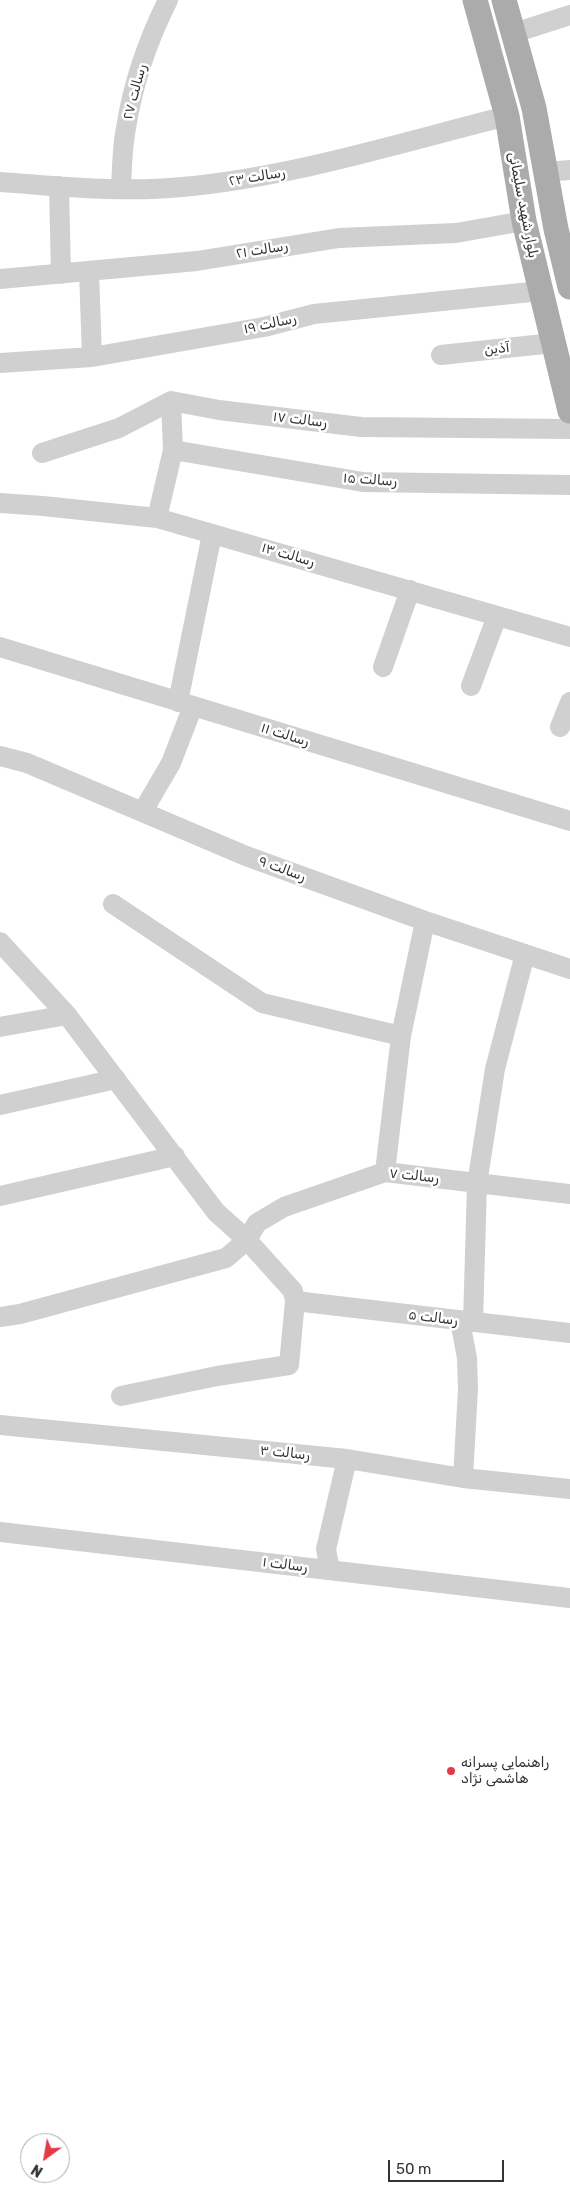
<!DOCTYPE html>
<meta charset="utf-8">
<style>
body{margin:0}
#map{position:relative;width:570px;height:2203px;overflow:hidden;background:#fff;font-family:Rubik,sans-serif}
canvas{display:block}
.north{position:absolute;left:20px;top:2133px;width:50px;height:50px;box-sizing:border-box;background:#fff;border:1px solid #adadad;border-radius:50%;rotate:212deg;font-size:14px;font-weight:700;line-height:20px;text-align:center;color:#333}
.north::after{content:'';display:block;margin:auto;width:18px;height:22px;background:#e63946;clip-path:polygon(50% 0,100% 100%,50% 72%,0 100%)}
.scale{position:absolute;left:388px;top:2160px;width:116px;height:22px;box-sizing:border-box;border:2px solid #333;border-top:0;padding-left:6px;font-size:15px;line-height:18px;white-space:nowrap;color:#333;-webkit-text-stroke:4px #fff;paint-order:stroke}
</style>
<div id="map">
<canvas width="570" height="2203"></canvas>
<div class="north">N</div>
<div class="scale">50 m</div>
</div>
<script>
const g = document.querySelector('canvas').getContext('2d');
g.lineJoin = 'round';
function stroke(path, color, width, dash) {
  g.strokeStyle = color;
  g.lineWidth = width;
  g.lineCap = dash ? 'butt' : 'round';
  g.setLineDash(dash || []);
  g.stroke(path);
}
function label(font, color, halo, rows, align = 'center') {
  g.font = font + ' Rubik,"Noto Naskh Arabic",sans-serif';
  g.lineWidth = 5;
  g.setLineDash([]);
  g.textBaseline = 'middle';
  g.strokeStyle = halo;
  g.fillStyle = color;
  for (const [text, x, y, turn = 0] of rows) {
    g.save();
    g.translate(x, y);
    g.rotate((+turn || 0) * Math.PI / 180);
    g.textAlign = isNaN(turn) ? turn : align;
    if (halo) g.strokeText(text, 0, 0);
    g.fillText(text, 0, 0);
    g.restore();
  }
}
const minor = new Path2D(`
 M514 33 570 15
 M545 172 570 170
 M0 182C60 186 121 193 182 187 292 177 399 143 507 116
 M59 186 61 274
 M121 189C122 169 122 148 126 128 133 83 148 40 168 0
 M89 271 92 357
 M0 279 197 261 339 238 456 233 524 221
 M441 355 553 343
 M0 363 92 357 264 327 314 314 541 291
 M173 450 363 482 570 485
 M42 453 119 428 171 401 219 410 361 427 570 429
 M0 503 43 506 157 518 570 637
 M157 518 173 450 171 401
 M0 647 570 821
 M383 667 410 590
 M471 686 497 616
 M178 702 212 534
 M560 727 570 702
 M0 756 27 763 246 856 425 921 570 969
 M143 811 171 763 193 706
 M113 904 262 1003 401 1036
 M0 942 67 1015 216 1212 247 1240 293 1291 295 1301 289 1365 217 1376 121 1396
 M0 1027 67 1015
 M0 1105 116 1079
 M385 1172 401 1036 425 921
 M0 1196 175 1156
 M295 1301 570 1333
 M0 1317 20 1314 226 1258 247 1240 257 1223 284 1207 385 1172 570 1194
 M460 1321 467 1358 468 1389 463 1478
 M473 1322 477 1184 495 1069 525 954
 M0 1425 347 1459 463 1478 570 1489
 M0 1532 570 1598
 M330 1570 326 1549 347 1459`);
const major = new Path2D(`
 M475 0 507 116 524 221 570 411
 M504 0 534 108 556 229 570 287`);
const markers = [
 [451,1771,5,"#e63946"]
];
const streetNames = [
 ["رسالت ۲۷",135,92,-75],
 ["رسالت ۲۳",257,177,-9],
 ["بلوار شهید سلیمانی",523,205,79],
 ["رسالت ۲۱",262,250,-9],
 ["رسالت ۱۹",270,324,-12],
 ["آذین",497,349,-6],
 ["رسالت ۱۷",300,420,7],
 ["رسالت ۱۵",370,480,4],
 ["رسالت ۱۳",288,555,16],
 ["رسالت ۱۱",285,735,17],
 ["رسالت ۹",282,869,20],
 ["رسالت ۷",414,1176,6],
 ["رسالت ۵",433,1318,7],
 ["رسالت ۳",285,1453,6],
 ["رسالت ۱",285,1565,7]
];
const poiNames = [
 ["راهنمایی پسرانه",461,1763],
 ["هاشمی نژاد",461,1779]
];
stroke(minor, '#d0d0d0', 20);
stroke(major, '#ababab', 25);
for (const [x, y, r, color] of markers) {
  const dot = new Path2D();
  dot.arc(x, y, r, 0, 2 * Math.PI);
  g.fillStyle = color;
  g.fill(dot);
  stroke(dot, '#fff', 2);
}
label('14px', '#333', '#fff', streetNames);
label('14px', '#333', '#fff', poiNames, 'left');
</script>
